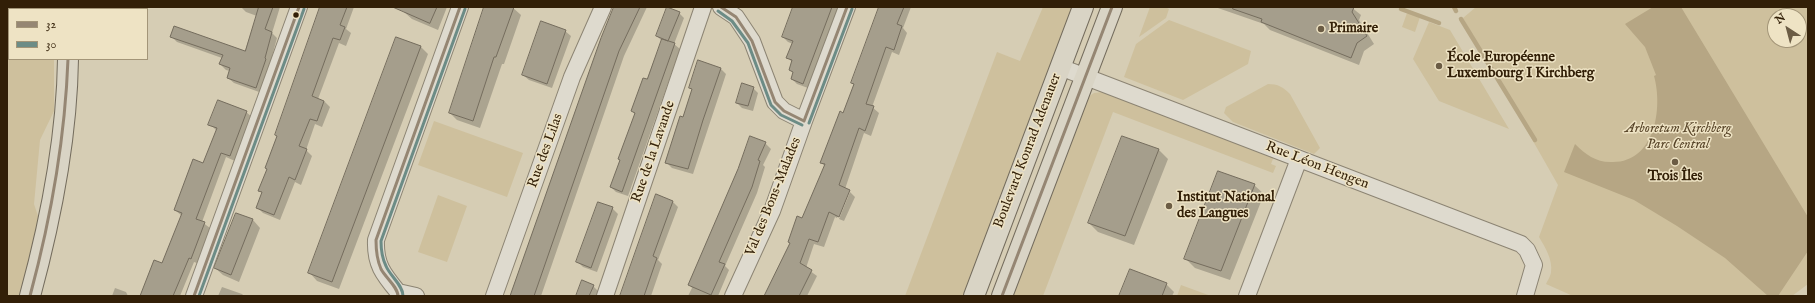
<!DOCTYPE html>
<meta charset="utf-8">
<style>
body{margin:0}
#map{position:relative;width:1815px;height:303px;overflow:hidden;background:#d6cdb4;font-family:"IM FELL English",serif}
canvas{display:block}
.frame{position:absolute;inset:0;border:8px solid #321f07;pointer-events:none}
.legend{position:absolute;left:8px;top:8px;width:140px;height:52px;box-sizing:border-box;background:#eee3c4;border:1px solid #a39578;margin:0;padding:5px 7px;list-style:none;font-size:12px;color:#321f07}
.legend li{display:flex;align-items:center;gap:8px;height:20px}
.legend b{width:20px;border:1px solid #a39578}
.north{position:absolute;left:1767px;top:8px;width:40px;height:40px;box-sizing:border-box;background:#eee3c4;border:1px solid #a39578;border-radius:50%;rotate:324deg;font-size:11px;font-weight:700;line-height:16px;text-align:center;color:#321f07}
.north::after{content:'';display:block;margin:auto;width:14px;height:18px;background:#6b5c44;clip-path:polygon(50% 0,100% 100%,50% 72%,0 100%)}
</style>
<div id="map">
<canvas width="1815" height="303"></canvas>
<div class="frame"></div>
<ul class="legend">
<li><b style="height:5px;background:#958673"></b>32</li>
<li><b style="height:5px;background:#6c8c86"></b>30</li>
</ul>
<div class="north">N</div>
</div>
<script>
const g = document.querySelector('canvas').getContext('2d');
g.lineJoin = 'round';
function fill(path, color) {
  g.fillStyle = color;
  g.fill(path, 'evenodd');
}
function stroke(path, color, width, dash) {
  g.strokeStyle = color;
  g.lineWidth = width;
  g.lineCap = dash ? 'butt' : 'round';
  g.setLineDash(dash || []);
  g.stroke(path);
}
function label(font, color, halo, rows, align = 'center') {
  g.font = font + ' "IM FELL English",serif';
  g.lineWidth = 3;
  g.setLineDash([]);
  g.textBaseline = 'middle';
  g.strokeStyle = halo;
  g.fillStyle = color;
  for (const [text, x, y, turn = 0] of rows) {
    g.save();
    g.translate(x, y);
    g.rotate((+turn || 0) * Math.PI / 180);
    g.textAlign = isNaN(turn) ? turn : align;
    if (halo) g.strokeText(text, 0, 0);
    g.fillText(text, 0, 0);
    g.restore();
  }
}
const green = new Path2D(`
 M7 7H55V9H9V59H54V111L40 140 34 204 40 222 19 296H7Z
 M1043 7H1072L965 296H905L997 52 1020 61Z
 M1150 7H1165L1169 9 1166 18 1139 37Z
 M1476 7H1808V284L1792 296H1573L1546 284C1548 280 1551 275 1551 272 1553 260 1545 247 1539 237L1558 185 1463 18ZM1775 16H1799V40H1775Z
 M1407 13 1420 17 1415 32 1402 27Z
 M1169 20 1251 51 1248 64 1183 100 1124 77 1136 44Z
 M1429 22 1450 30 1509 129 1439 101 1413 59Z
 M1268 84C1278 84 1283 87 1290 94L1320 148 1314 154 1233 122 1224 113 1226 107Z
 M1102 92 1274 156 1271 164 1276 166 1273 173 1113 112 1043 296H1014L1011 292 1088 97 1094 93Z
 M434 121 523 153 507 197 418 165Z
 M438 195 467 206 447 262 418 252Z
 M1181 285 1211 296H1177Z`);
const water = new Path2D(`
 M1653 7H1681L1808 217V251L1778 296H1768L1725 258 1677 226 1634 200 1564 172 1575 144C1586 155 1597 163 1613 162 1655 162 1663 108 1654 76L1656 75 1645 47 1625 24Z`);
const shadow = new Path2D(`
 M241 7H280L272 33 277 38 262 93 234 83 228 78 230 71 226 70 220 64 222 58 177 42 171 36 246 53 257 16 246 12Z
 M321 7H354L346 29 351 33 346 46 339 43 318 99 324 101 330 107 322 127 315 124 306 150 312 156 301 185 295 182 280 220 263 213 257 207 262 193 260 191 268 170 266 168Z
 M406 7H447L438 30 412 19 404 12Z
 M485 7H512L521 15 504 64H502L480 128 457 120 450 113Z
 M615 7H647L624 56 541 296H510L602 38Z
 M794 7H839L808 88 797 84 792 79 794 73 790 70 793 63 788 58 793 44 788 42 783 37Z
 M880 7H911L903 28 907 33 899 55 892 52 872 107 879 113 871 136 864 133 845 189 849 191 855 197 844 221 839 219 850 192H848L837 218 835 217 824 247 814 244 806 268 817 276 807 296H765L803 219 825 166 821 163 844 114Z
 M1215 7H1351L1361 15 1359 20 1374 44 1364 51 1359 65 1270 30 1264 24Z
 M679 13 684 18 674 44 680 49 628 196 616 192 611 187 635 114 632 111 648 81 662 41 657 36Z
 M565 31 571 36 552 88 529 80 523 75Z
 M396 38 421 47 428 54 339 289 317 281 310 273Z
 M699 61 721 69 726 74 693 174 672 168 667 163 693 90 690 87Z
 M753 88 758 93 753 111 742 108 737 103Z
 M246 112 252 117 235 161 226 157 202 222 210 228 197 263 194 262 180 296H141L163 265 182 216 175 210 204 165 217 131 210 124Z
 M765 143 771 149 763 165 765 167 757 193 725 266 729 270 718 296H688L692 288 690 285Z
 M1158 149 1168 159 1134 245 1098 232 1089 223Z
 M1254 185 1264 194 1230 280 1195 268 1185 258Z
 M672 201 678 207 658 260 662 264 651 296H622Z
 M612 208 618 214 597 272 583 267 578 262Z
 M237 214 253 220 260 228 239 282 223 275 215 268Z
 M1166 284 1174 292 1172 296H1120Z
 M593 286 598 291 596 296H577Z
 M222 287 242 294 244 296H218Z
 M115 288 126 292 128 296H112Z`);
const stream = new Path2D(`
 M1454 7 1456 11
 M1401 9 1439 23
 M1461 19 1535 140`);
const building = new Path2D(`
 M259 7H273L265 29 272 32 265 58 266 59 256 88 227 78 230 68 219 64 223 55 170 37 174 26 245 51Z
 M320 7H347L340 25 345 27 340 40 333 38 312 96 324 101 317 121 310 119 299 146 307 149 295 180 289 177 274 215 256 208 262 192 258 191 267 169 265 168 277 136 275 135Z
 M393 7H437L430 23Z
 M484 7H514L496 57H494L473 121 449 113Z
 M614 7H640L619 51 534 296H510L601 38Z
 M667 7 680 12 668 41 656 36Z
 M793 7H832L803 84 791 79 793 72 789 70 792 60 786 58 793 41 782 37Z
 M879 7H904L897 24 902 26 894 50 886 47 866 104 874 106 865 131 859 128 839 185 850 190 839 217 829 212 818 242 809 239 800 263 812 270 799 296H764L790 243 788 242 797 216 802 218 825 164 820 163 840 111 843 113 854 84 851 83Z
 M1233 7H1354L1352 12 1367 36 1357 43 1351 58 1261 22 1262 19 1233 9Z
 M541 21 566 30 547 84 522 75Z
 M396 37 421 46 332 282 308 273Z
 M662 39 675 43 622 192 610 187 620 160 618 159 635 113 631 111 643 78 647 79Z
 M698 60 721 68 703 120 688 169 665 163 680 116 683 117 692 89 689 88Z
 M742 83 754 87 748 106 736 103Z
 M218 100 247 111 230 156 221 153 196 219 205 222 191 259 189 258 173 296H140L154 260 162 263 182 213 174 210 193 159 203 163 217 128 208 125Z
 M750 136 766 142 758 160 760 161 752 187 719 262 725 264 711 295 688 285 738 169Z
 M1122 136 1159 149 1125 236 1088 223Z
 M1218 171 1255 184 1221 271 1184 259Z
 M656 194 673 201 653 256 657 258 644 296H620Z
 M598 202 613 207 591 268 576 262Z
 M236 213 253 219 231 275 214 268Z
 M1130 269 1167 283 1162 296H1119Z
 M582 280 594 285 589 296H576Z`);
const minor = new Path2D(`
 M721 7 736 17 752 41 775 102 784 111 804 121
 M1060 67 1521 244 1527 250 1534 265 1525 296
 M398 292 416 296
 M194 296 299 7
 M398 296V292C383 274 375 264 376 240L460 7
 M494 296 572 77 603 7
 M605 296 703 7
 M733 296 772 211 804 121 847 7
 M1247 296 1299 159`);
const major = new Path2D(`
 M69 9V7
 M30 296C51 219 67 139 68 59
 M974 296 1083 7
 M1002 296 1112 7`);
const bus1 = new Path2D(`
 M721 7 736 17 752 41 775 102 784 111 804 121
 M804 121 847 7
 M30 296C51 218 65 140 68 59
 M194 296 299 7
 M398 296C398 287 385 277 381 269 377 260 376 250 376 240L460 7
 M1002 296 1112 7`);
const bus2 = new Path2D(`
 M718 11 732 21 748 43 771 105 781 115 802 125
 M809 123 852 9
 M199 296 304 9
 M403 296C403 285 390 276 386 266 382 258 381 250 381 241L465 9`);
const markers = [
 [296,15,3.5,"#321f07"],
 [1321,29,4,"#6b5c44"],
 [1439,66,4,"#6b5c44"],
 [1675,162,4,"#6b5c44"],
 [1169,206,4,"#6b5c44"]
];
const poiNames = [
 ["Primaire",1329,29],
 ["École Européenne",1447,58],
 ["Luxembourg I Kirchberg",1447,74],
 ["Trois Îles",1675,177,"center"],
 ["Institut National",1177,198],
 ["des Langues",1177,214]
];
const parkNames = [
 ["Arboretum Kirchberg",1678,129],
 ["Parc Central",1678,145]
];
const streetNames = [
 ["Rue des Lilas",546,151,-70],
 ["Boulevard Konrad Adenauer",1028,151,-69],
 ["Rue de la Lavande",654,152,-71],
 ["Rue Léon Hengen",1317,166,21],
 ["Val des Bons-Malades",774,197,-68]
];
fill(green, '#cec09d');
fill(water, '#b6a684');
fill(shadow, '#0003');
stroke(stream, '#b6a684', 4.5);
fill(building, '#a59e8c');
stroke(building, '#746c5d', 1);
stroke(minor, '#8c8473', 18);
stroke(major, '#746c5d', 22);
stroke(minor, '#dedace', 16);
stroke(major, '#d9d4c5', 20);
stroke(bus1, '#958673', 3);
stroke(bus2, '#6c8c86', 3);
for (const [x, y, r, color] of markers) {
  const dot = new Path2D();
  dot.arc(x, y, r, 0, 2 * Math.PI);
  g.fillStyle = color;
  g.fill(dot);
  stroke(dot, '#eee3c4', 1.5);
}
label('bold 14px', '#321f07', '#eee3c4', poiNames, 'left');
label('italic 14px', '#574428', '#eee3c4', parkNames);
label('14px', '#321f07', '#eee3c4', streetNames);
</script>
